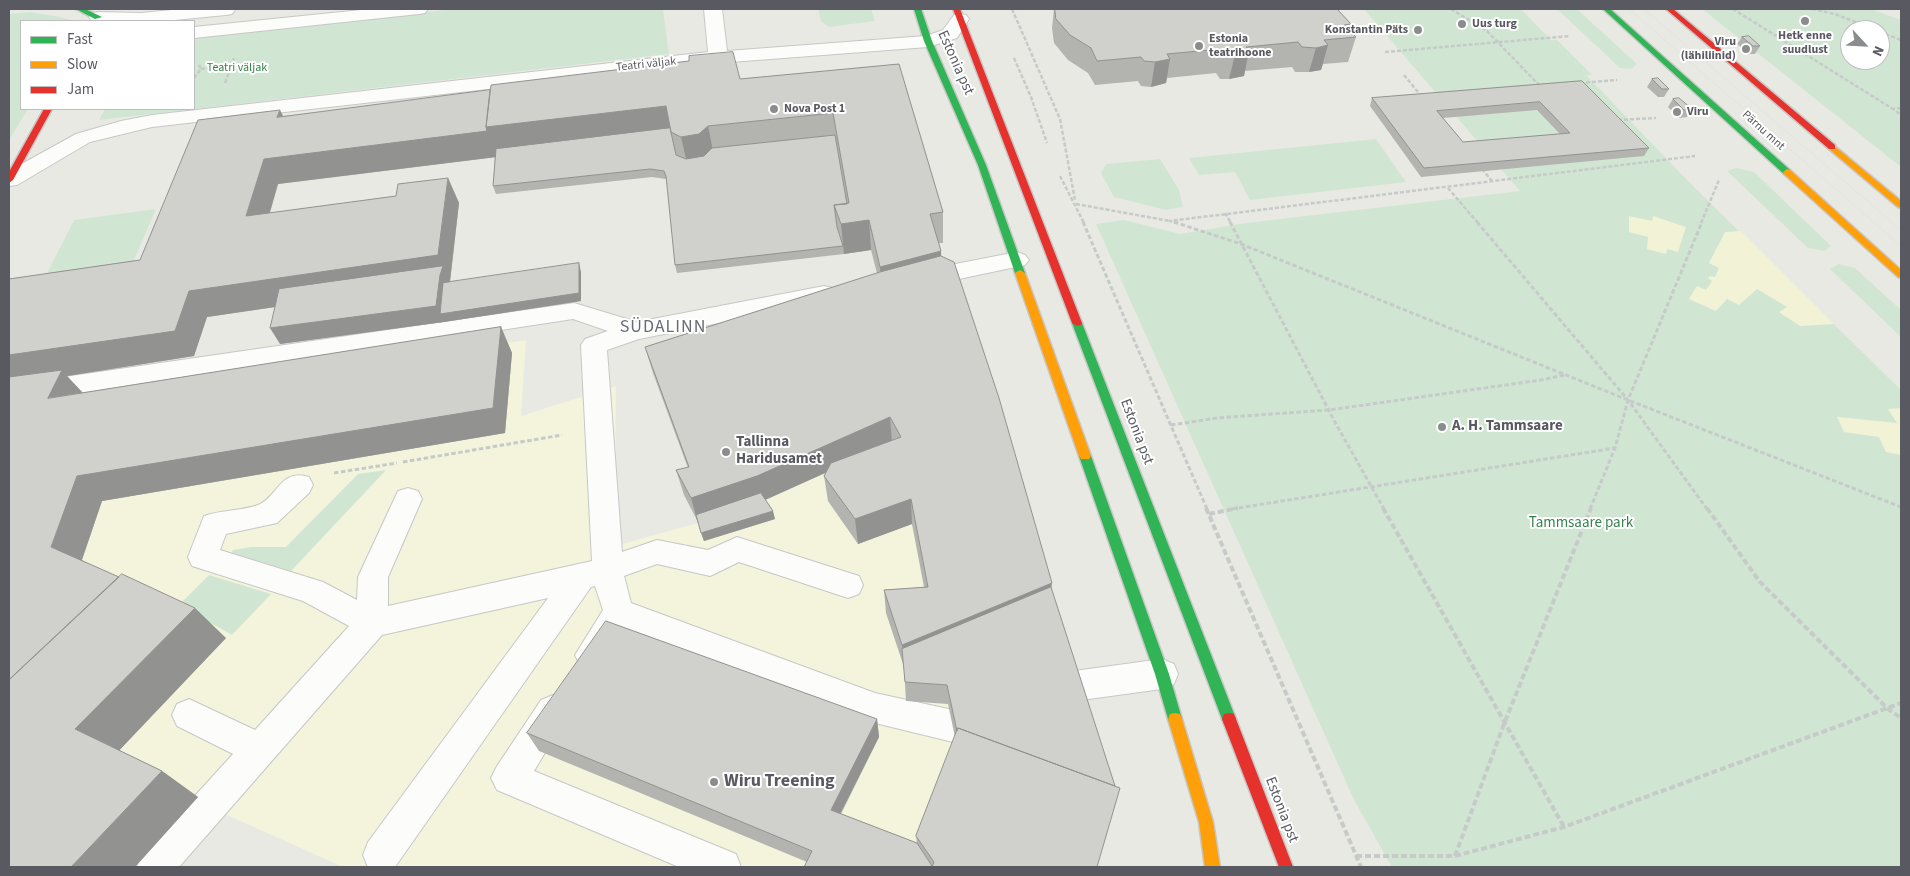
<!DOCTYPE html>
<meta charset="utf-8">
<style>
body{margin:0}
#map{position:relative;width:1910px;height:876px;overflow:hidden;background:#e9e9e3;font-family:"Source Sans 3",sans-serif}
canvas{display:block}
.frame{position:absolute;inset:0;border:10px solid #595a61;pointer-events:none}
.legend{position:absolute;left:20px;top:20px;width:175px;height:90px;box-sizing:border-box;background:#fff;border:1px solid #bdbdc0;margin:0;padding:6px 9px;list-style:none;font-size:15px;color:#595a61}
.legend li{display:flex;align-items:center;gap:10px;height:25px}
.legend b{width:25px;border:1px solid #bdbdc0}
.north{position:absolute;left:1840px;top:20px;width:50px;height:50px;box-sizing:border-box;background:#fff;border:1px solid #bdbdc0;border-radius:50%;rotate:115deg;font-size:14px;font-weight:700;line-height:20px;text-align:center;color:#595a61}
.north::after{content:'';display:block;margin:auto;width:18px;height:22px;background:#8b8c8e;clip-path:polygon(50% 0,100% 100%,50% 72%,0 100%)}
</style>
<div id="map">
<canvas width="1910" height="876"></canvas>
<div class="frame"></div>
<ul class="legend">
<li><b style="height:6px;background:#30b455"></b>Fast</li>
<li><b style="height:6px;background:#ff9f0a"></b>Slow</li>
<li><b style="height:6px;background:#e5322d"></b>Jam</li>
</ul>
<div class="north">N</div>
</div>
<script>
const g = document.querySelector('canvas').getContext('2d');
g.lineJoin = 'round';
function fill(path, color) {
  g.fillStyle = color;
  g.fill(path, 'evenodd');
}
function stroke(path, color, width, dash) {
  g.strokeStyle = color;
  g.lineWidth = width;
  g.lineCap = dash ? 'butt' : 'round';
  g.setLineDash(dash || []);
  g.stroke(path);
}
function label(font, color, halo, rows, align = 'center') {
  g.font = font + ' "Source Sans 3",sans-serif';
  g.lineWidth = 4;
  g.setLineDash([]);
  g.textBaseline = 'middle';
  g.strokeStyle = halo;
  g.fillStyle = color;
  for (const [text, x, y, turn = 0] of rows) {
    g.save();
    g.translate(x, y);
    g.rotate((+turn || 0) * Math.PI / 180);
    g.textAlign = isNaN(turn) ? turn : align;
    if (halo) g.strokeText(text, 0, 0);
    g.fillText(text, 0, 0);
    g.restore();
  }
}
const commercial = new Path2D(`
 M526 340 521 416 616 386 615 546 698 523 704 541 775 519 763 501 892 443 1049 607 1113 812 1097 867H343L207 806 154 867H9V402L136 399Z`);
const green = new Path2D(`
 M454 9H663L669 54 99 120 105 109H194V37Z
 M818 9H871L875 21 829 27 821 21Z
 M1364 9H1521L1551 40H1557L1592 75H1586L1692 185 1901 390V867H1392L1354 800 1096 224 1124 220 1180 234 1246 223 1520 191Z
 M1557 9H1577L1637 64 1631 69 1620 68Z
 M1702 9H1871L1901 20V167ZM1850 30H1880V60H1850Z
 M30 12 60 17 73 21H21V109H28L9 140V14Z
 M1376 139 1406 182 1250 200 1235 172 1199 175 1189 158Z
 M1160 159 1179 190 1183 207 1166 210 1114 197 1101 173 1106 164Z
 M1736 168 1754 172 1831 246 1825 251 1808 248 1727 171Z
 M156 209 127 276 40 287 74 220Z
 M1839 264 1855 268 1901 310V337L1830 269Z
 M386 470 291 571 231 553 233 550 251 547H286L358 474Z
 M209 575 271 594 232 635 179 605Z`);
const sand = new Path2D(`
 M1629 216 1652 221 1653 216 1686 227 1678 252 1667 249 1666 254 1647 249 1648 237 1629 232Z
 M1741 231 1834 324 1800 326 1779 312 1787 307 1757 289 1739 305 1727 299 1716 311 1689 299 1697 286 1706 290 1712 281 1708 278 1710 276 1715 277 1719 268 1709 263 1725 232Z
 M1901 408V455L1886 452 1879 437 1844 432 1837 417 1897 423 1888 409Z`);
const pathFar2 = new Path2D(`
 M1012 9 1060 119 1075 200
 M1451 9 1487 31 1540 86
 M1733 9 1893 109
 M1812 9 1835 14 1876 30
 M1880 32 1901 40
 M1385 52 1570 36
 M1014 58 1031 97 1047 143
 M201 69 231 66
 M1404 75 1422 97
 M194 78 201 69 198 63
 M225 83 234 58
 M1580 83 1617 80
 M1901 108 1893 109 1901 115
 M1618 120 1656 118
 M1482 169 1492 181
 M1060 176 1084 223
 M1448 188 1478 223
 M1076 204 1170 221
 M1225 213 1231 223
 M1178 223 1170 221 1695 156
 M1701 223 1719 180`);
const pathFar1 = new Path2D(`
 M1083 222 1207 509
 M1174 222 1241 244 1628 400 1901 507
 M1230 222 1336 424 1384 509
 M1477 222 1628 400 1707 509
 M1171 425 1217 418 1329 410 1541 380 1564 375
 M403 462 562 435
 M334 473 397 463
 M1232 509 1615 448
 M1590 509 1615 448 1628 400 1702 222`);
const path = new Path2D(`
 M1206 508 1361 867
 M1383 508 1564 827
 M1707 508 1760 582 1887 708 1901 718
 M1209 514 1238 508
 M1356 856H1455L1564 827 1901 703
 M1455 856 1504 724 1591 508`);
const lane = new Path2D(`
 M182 9 235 10 232 14 226 15 164 21H92L89 17 92 13 98 12 141 13Z
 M371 9H428L425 13 419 14 194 38V27Z
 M704 9H722L727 51 926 36 943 30 954 15 960 14 966 15 969 19 957 38 928 47 718 63 152 127 90 142 17 185 9 186V171L76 134 121 121 152 115 708 52Z
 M1017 252 1025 255 1029 260 1025 265 940 283 932 281 928 275 932 269 940 267Z
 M824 286 833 288 836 294 833 300 639 339 607 350 622 552 657 540 708 550 737 537 859 576 863 585 859 594 848 598 739 562 710 576 657 564 624 576 631 603 875 693 953 710 965 715 970 726 965 737 953 742 875 723 626 628 602 665 591 669 580 665 575 655 603 610 595 586 591 587 395 867H368L363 855 368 842 548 598 382 635 179 867H137L142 854 233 754 177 726 172 715 177 704 189 699 255 730 349 626 303 601 192 566 188 557 204 516C221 510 241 511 258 505 278 497 280 468 309 477L313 485 309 493 277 523 226 534 220 550 323 582 357 600 358 577 398 491 408 488 418 491 422 499 388 577V606L592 561 581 345 585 339 608 331 573 319 9 405V385L574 303 637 322Z
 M1162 659 1174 664 1178 674 1174 684 1162 689 1074 701 1062 697 1057 686 1062 675 1074 671Z
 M553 695 565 700 570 711 534 771 736 854 741 867H679L497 790 491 778 497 766 541 700Z`);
const fast = new Path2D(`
 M76 9H85L102 17 95 19Z
 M914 9H921L932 41 986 165 1025 273 1023 275H1017L1015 273 978 165 924 41Z
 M1603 9H1610L1790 170V174H1784Z
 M1077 320 1082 323 1236 719 1234 724 1229 725 1224 724 1222 719 1072 323Z
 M1085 452 1089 453 1091 456 1169 674 1182 719 1180 724 1175 725 1170 724 1168 719 1155 674 1079 456 1081 453Z`);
const slow = new Path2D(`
 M1832 144 1901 201V208L1898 207 1829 149 1828 147Z
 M1787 169 1790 170 1901 270V278L1898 277 1784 174 1783 172Z
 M1020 270 1025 273 1091 456 1089 459H1081L1079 456 1015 273Z
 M1175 713 1180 714 1182 719 1213 822 1220 867H1205L1199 822 1168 719 1170 714Z`);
const jam = new Path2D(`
 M953 9H960L1082 323 1081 325 1077 326 1072 323Z
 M1666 9H1673L1835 145V149H1829Z
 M44 109H52L13 180 9 183V172Z
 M1229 713 1234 714 1236 719 1293 867H1279L1222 719 1224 714Z`);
const tram = new Path2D(`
 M1629 9 1901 246
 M1644 9 1901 230`);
const wall = new Path2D(`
 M1054 9H1337L1351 24 1349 30 1356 37 1348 62 1323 64 1321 70 1309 72H1295L1292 67 1245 71 1244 76 1229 79H1220L1216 73 1167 78 1166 83 1151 87 1141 86 1138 81 1095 85 1088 73 1068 60 1054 43 1052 28Z
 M1742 37 1760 46 1755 54H1748L1737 44Z
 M899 64 943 212V243H939L941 251V256L1051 587 1097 867H804L807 862 539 751 527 733 877 719 879 737 841 814 917 843 916 836 955 737 948 704 906 701 904 667 886 613 884 590 924 587 912 524 858 544 828 501 824 476 826 472 765 499 775 519 704 541 698 522 684 495 676 470 688 468 653 373 645 347 877 273 871 250 844 254 677 273 675 265 667 181 666 179 652 177 496 194 493 186 495 157 278 184 270 213 396 196 448 178 459 203 450 282 581 272V301L444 322 280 344 275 307 207 317 194 356 67 376 82 393 501 327 512 353 505 433 102 501 82 560 226 638 119 750 162 771 198 797 135 867 9 279 140 260 283 116 740 79Z
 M1652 79 1669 89 1664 97H1658L1647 87Z
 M1582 81 1649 148 1644 156 1421 177 1370 106 1372 98ZM1537 110 1560 134 1463 142 1443 118Z
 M1673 99 1692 109 1687 117 1679 118 1668 107Z`);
const shadedWall = new Path2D(`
 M1328 45 1321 70 1309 72 1316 48Z
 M1249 51 1244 76 1229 79 1235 55Z
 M1170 59 1166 83 1151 87 1155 62Z
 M666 106 671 132 497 157 278 184 261 242 246 216 264 159 486 127Z
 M280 110 293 135 277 117Z
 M708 126 714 156 688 167 681 137Z
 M448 178 459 203 450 281 447 291 579 263 581 272V301L444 322 280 344 270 328 439 283 207 317 194 356 67 376 85 395 48 398 9 384V355L189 291Z
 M869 220 871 250 844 254 841 224Z
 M941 251 942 282 882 298 880 267Z
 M501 327 512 353 505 433 102 501 78 571 51 547 77 476Z
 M890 417 892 443 763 501 698 523 691 498Z
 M911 499 912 524 858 544 855 519Z
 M773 511 775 519 704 541 701 533Z
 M1052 583 1049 607 904 668 902 645Z
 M195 608 226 638 113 757 75 729Z
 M877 719 879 737 834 826 831 810Z
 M162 771 198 797 135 867H71Z`);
const building = new Path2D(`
 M1055 9H1337L1351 24 1344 25 1356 37 1324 40 1328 45 1316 48 1302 47 1298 42 1246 47 1249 51 1235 55 1225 54 1221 49 1167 54 1170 59 1155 62 1144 61 1141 57 1097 61 1091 48 1070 35 1056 19Z
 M1749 36 1760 46H1753L1742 37Z
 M733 52 740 79 899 64 943 212 930 214 941 251 880 267 869 220 841 224 834 205 849 203 833 113 708 126 699 134 681 137 671 132 666 106 486 127 491 85 689 61V56Z
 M1658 78 1669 89H1662L1652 79Z
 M1582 81 1649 148 1424 168 1372 98ZM1540 102 1570 133 1463 142 1437 111Z
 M490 90 486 127 487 131 264 159 246 216 396 196 398 184 448 178 438 255 189 291 175 331 9 355V279L140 260 198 120 280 110 277 117Z
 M1679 98 1692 109 1684 110 1673 99Z
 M670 128 676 155 686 159 704 156 712 148 835 135 847 204 834 205 837 227 843 246 675 265 666 176 664 171 650 169 493 186 496 149Z
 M941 256 954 262 999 398 1052 583 902 645 884 590 928 587 911 499 855 519 824 476 831 463 901 437 890 417 757 476 691 498 676 470 689 467 645 347 880 272Z
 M579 263V293L440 314 443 283Z
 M443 266 440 275 436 306 270 328 279 289Z
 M501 327 493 408 77 476 51 547 119 577 9 680V377L62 370 48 398Z
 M761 493 773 511 701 533 696 515Z
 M122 574 195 608 75 729 162 771 71 867H9V680Z
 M1051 587 1115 786 958 728 957 731 947 685 905 682 902 649Z
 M606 621 877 719 831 810 917 843 932 866V867H804L812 851 527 733Z
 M958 728 1120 788 1097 867H932L934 862 916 836Z`);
const markers = [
 [1805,21,5,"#8b8c8e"],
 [1462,24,5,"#8b8c8e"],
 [1418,30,5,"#8b8c8e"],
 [1199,46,5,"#8b8c8e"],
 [1746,49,5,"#8b8c8e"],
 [774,109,5,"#8b8c8e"],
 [1677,112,5,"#8b8c8e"],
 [1442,427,5,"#8b8c8e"],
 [726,452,5,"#8b8c8e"],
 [714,782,5,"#8b8c8e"]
];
const farPoinames = [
 ["Uus turg",1472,24],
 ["Konstantin Päts",1408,30,"right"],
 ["Hetk enne",1805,36,"center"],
 ["suudlust",1805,50,"center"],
 ["Estonia",1209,39],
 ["teatrihoone",1209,53],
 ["Viru",1736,42,"right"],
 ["(lähiliinid)",1736,56,"right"],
 ["Nova Post 1",784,109],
 ["Viru",1687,112]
];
const farStreetnames = [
 ["Teatri väljak",646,65,-6],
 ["Pärnu mnt",1763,131,42]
];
const farParknames = [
 ["Teatri väljak",237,68]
];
const streetNames = [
 ["Estonia pst",955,63,66],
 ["Estonia pst",1136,432,69],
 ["Estonia pst",1281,810,69]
];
const poiNames = [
 ["A. H. Tammsaare",1452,427],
 ["Tallinna",736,443],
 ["Haridusamet",736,460]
];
const parkNames = [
 ["Tammsaare park",1581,524]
];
const quarterNames = [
 ["SÜDALINN",663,328]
];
const nearPoinames = [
 ["Wiru Treening",724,782]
];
fill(commercial, '#f3f4db');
fill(green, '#d0e6d3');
fill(sand, '#f2f2d7');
stroke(lane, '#c7c7c7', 2);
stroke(fast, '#c7c7c7', 3);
stroke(slow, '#c7c7c7', 3);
stroke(jam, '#c7c7c7', 3);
stroke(pathFar2, '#c6cac9', 2.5, [4, 2]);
stroke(pathFar1, '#c6cac9', 3, [4.5, 2.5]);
stroke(path, '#c6cac9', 4, [6, 3]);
fill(lane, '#fcfcfb');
fill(fast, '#30b455');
fill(slow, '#ff9f0a');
fill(jam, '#e5322d');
stroke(tram, '#e2e3e2', 1);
fill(wall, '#b3b3b0');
fill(shadedWall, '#929290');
fill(building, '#d0d0cd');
stroke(building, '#929290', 1);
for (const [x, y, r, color] of markers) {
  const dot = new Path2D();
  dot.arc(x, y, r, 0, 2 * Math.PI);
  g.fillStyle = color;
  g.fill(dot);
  stroke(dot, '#fff', 2);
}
label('bold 12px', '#595a61', '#fff', farPoinames, 'left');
label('12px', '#595a61', '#fff', farStreetnames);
label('12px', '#36834c', '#fff', farParknames);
label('15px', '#595a61', '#fff', streetNames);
label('bold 15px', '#595a61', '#fff', poiNames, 'left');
label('15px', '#36834c', '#fff', parkNames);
g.letterSpacing = '1px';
label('18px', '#6a6c73', '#fff', quarterNames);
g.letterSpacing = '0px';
label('bold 18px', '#595a61', '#fff', nearPoinames, 'left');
</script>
